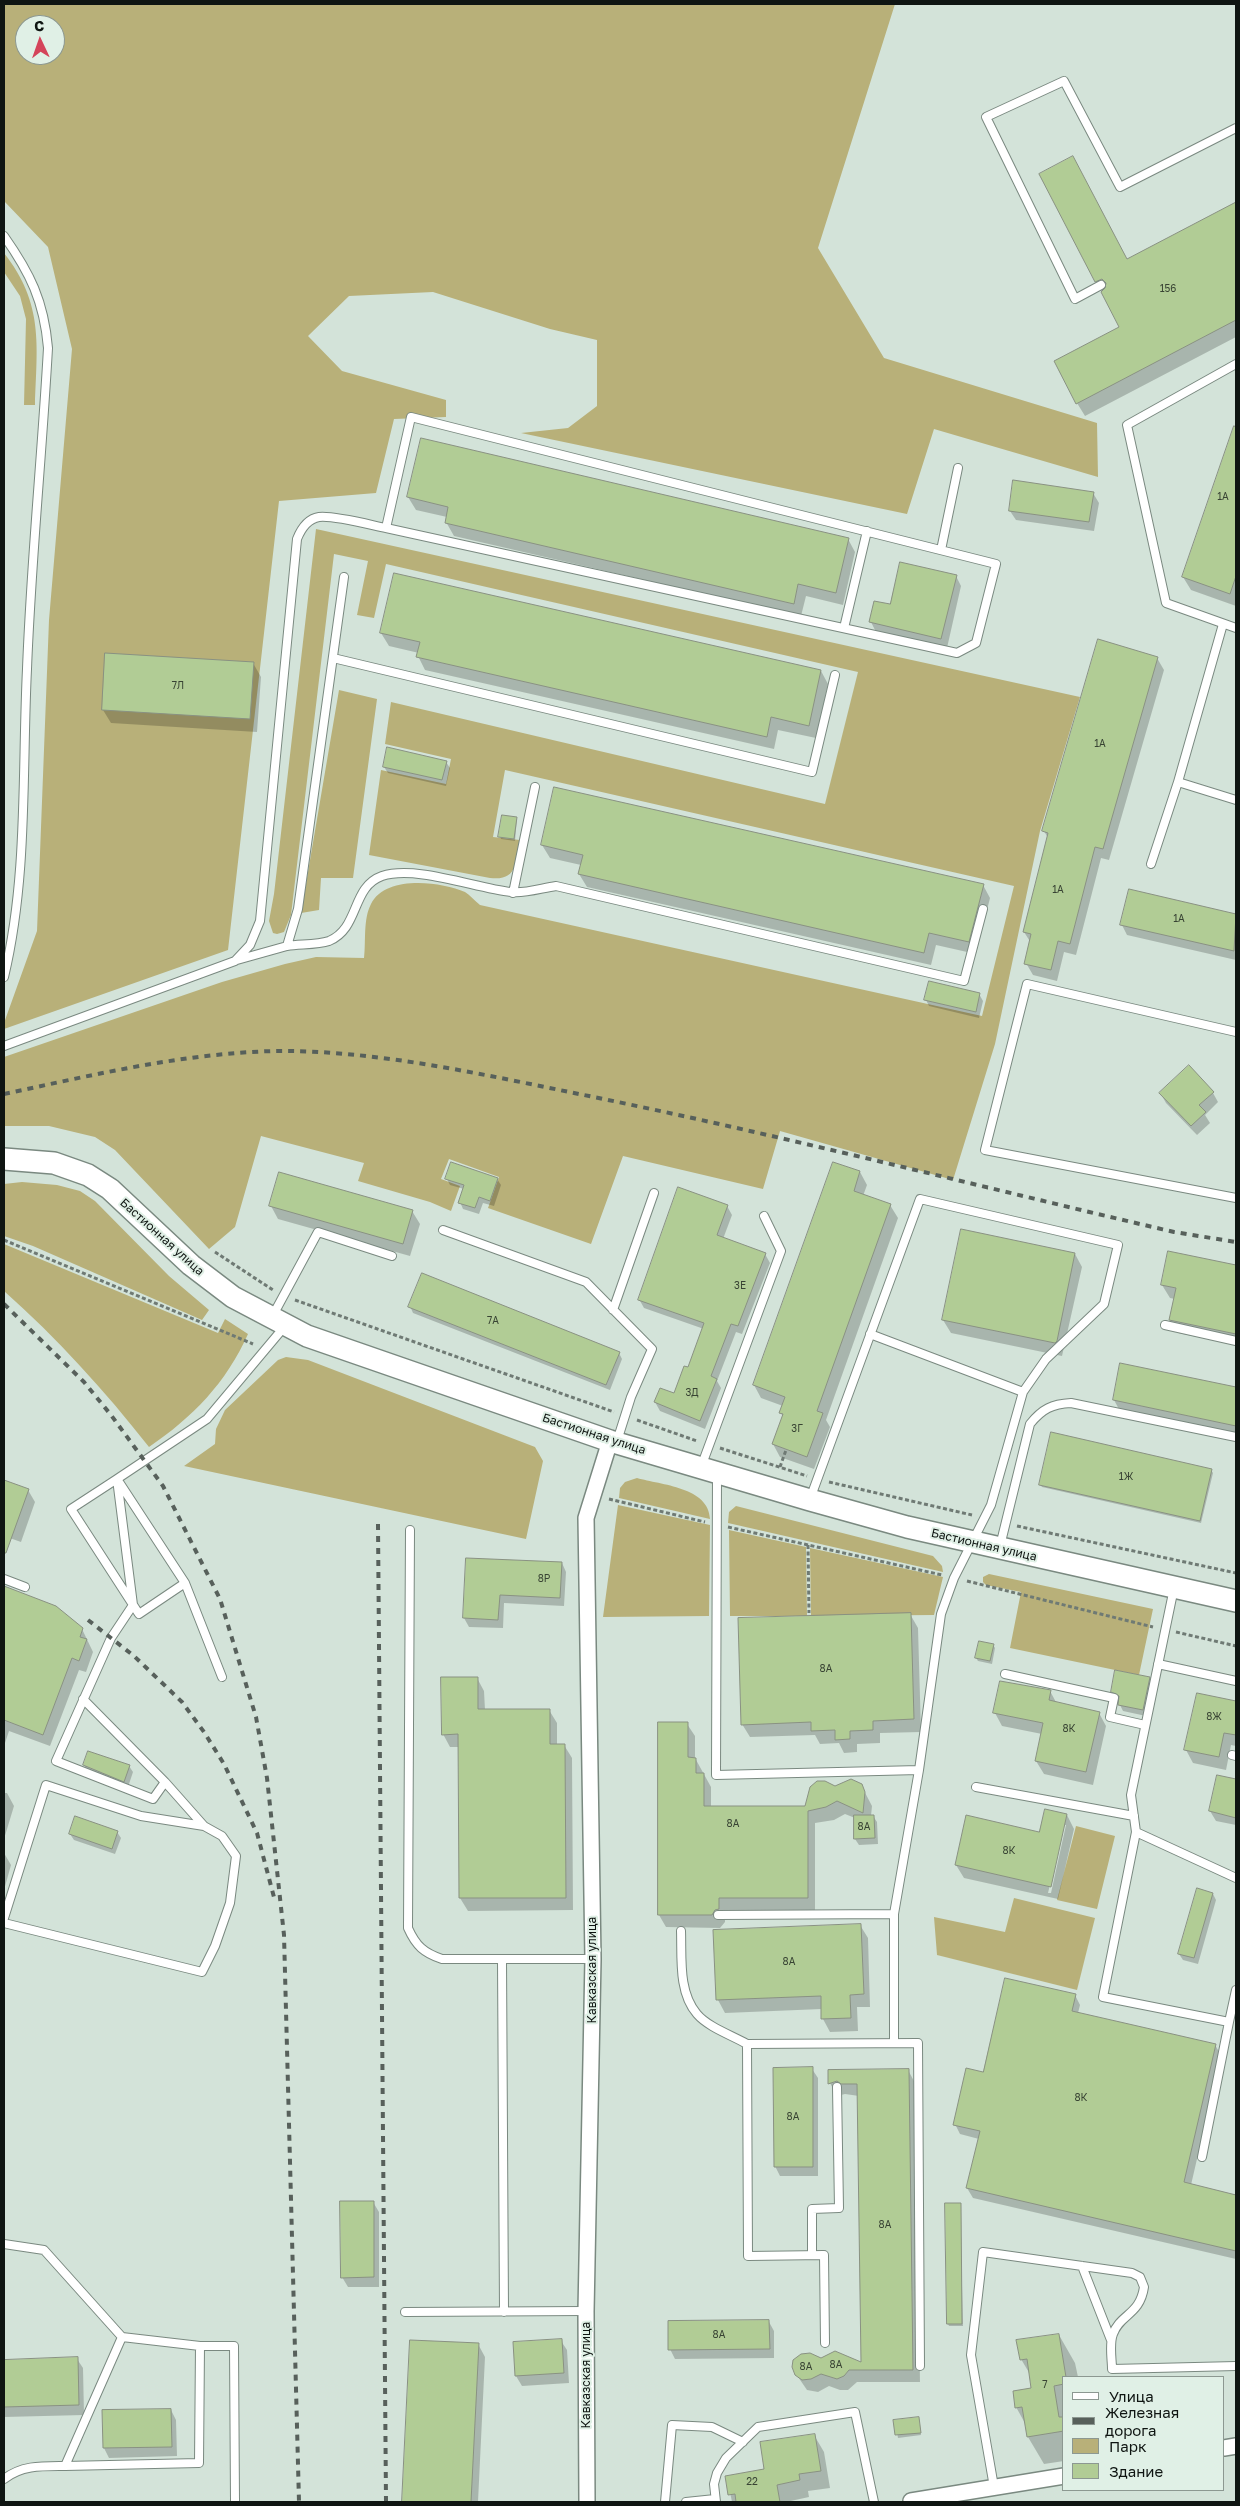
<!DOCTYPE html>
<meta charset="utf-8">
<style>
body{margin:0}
#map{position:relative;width:1240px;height:2506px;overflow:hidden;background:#d3e3d9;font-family:"Golos Text",sans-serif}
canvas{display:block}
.frame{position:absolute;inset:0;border:5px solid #0f1512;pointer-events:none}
.legend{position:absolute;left:1062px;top:2376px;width:162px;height:115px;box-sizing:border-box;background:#e0f0e6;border:1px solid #8c9891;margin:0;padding:6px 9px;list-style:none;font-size:15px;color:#0f1512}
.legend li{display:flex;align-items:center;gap:10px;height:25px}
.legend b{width:25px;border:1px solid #8c9891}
.north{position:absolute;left:15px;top:15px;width:50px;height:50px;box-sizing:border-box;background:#e0f0e6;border:1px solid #8c9891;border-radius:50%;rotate:357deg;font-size:14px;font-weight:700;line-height:20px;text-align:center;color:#0f1512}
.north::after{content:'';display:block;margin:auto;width:18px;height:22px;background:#d4445a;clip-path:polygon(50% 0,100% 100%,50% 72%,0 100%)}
</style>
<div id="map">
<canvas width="1240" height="2506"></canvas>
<div class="frame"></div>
<ul class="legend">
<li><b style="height:6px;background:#fff"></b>Улица</li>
<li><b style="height:6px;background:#57605b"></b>Железная дорога</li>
<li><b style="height:14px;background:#b8b079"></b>Парк</li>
<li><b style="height:14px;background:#b1cc95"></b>Здание</li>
</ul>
<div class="north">С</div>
</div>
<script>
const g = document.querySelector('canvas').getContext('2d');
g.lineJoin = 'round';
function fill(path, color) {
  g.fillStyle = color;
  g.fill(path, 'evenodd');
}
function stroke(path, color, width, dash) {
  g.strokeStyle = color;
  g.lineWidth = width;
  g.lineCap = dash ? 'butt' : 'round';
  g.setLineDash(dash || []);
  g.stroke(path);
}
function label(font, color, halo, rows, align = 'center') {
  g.font = font + ' "Golos Text",sans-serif';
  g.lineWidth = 4;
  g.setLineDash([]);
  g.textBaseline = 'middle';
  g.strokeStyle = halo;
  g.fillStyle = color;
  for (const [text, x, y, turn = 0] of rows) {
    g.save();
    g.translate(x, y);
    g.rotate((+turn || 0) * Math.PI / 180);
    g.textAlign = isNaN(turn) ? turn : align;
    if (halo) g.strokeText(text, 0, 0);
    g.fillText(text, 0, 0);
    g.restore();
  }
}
const green = new Path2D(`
 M4 4H895L818 248 884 358 1097 423 1098 477 934 429 907 514 521 433 568 428 597 406V340L550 329 433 292 349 296 308 336 342 371 446 400V417L394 419 376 493 279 501 228 950 4 1029V1023L37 931 49 620 72 349 48 247 4 201ZM25 25H55V55H25Z
 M4 253C44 304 37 345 35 405H24L26 319 20 296 4 272Z
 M316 529 1080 697 1040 831 995 1044 953 1180 780 1131 763 1189 623 1156 591 1244 488 1208 499 1177 449 1159 441 1179 460 1186 451 1211 430 1202 358 1181 364 1163 261 1136 235 1227 209 1249 115 1150 95 1137 49 1126H4V1057L222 982 285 964 316 957 364 958C366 941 363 919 371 904 385 875 440 881 465 892 470 895 475 901 480 905L982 1016 1014 886 505 770 493 837 520 840C515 863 518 881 490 878L369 855 381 770 446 784 451 759 385 744 391 702 825 804 858 672 386 564 374 618 357 615 368 561 334 554 291 915 284 932 277 934 273 933 269 921 274 894Z
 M339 690 377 699 353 878H321L319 910 301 913Z
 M22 1182 57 1185 80 1191 95 1201 169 1276 209 1310 202 1320 33 1246 4 1236V1184Z
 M4 1244 218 1333 225 1319 248 1334C226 1383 193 1417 149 1447 105 1391 57 1338 4 1291Z
 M286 1357 308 1360 535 1447 543 1461 526 1539 184 1466 215 1444 216 1429 225 1410 278 1360Z
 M637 1478C661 1485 709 1487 710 1519L619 1498 620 1488 625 1482Z
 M618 1505 710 1525 709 1616 603 1617Z
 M736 1506 933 1556 942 1566 943 1572 728 1523 729 1512Z
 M729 1530 806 1547 807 1616H730Z
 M810 1548 943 1577 934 1615 811 1616Z
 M989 1574 1153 1609 1139 1675 1010 1648 1021 1592 986 1585 983 1582V1577Z
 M1076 1826 1115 1836 1097 1909 1057 1900Z
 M1014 1898 1095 1918 1077 1990 937 1955 934 1917 1005 1932Z`);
const shadow = new Path2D(`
 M1236 203V337L1085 416 1077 403 1121 327 1096 281 1127 260Z
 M1236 422V606L1191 590 1183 577Z
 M1093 493 1099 503 1094 531 1016 520 1010 511Z
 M408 497 848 539 855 552 843 605 806 596 801 616 454 536 446 522 447 517 416 510Z
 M956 576 961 586 947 648 876 632 871 622 891 606Z
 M381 633 821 671 828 684 816 738 778 730 774 749 425 670 418 656 419 653 389 646Z
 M1157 658 1164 670 1109 860 1101 858 1076 955 1064 952 1057 981 1033 975 1026 963 1031 943 1024 932 1048 838 1044 831Z
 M253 663 261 677 257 732 111 723 103 710Z
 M446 762 450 768 446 786 388 773 384 767Z
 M517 818 515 841 501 839 500 836Z
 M542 845 983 885 990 898 976 954 936 945 931 965 587 887 579 874 581 865 550 858Z
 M1130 891 1236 915V960L1127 935 1122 925Z
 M979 994 983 1001 979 1018 929 1006 926 1000Z
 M1213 1093 1218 1102 1205 1115 1210 1123 1197 1135 1166 1103 1161 1094Z
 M860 1172 867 1185 863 1196 890 1205 898 1218 826 1420 830 1427 814 1469 780 1457 773 1444 783 1417 781 1413 783 1406 761 1398 754 1385Z
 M447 1179H497L501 1185 494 1206 483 1203 479 1214 463 1209 460 1202 464 1189 450 1185Z
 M271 1206 412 1211 420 1224 410 1256 278 1219Z
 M727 1206 732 1215 723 1239 765 1254 770 1263 742 1334 736 1332 717 1381 721 1388 705 1429 660 1411 655 1402 674 1395 688 1369 704 1329 644 1308 639 1299Z
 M1169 1253 1236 1266V1345L1178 1333 1170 1320 1175 1299 1170 1298 1162 1285Z
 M1075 1254 1082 1267 1062 1356 951 1333 943 1320Z
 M410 1306 619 1353 622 1359 610 1390 413 1313Z
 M1121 1365 1236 1389V1437L1121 1413 1114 1400Z
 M1211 1470 1213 1473 1201 1523 1042 1487 1040 1484Z
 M4 1481 28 1490 35 1502 21 1542 4 1536Z
 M467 1560 562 1563 566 1572 564 1606 504 1603 503 1628 469 1627 464 1618Z
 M4 1588 56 1607 82 1629 93 1652 86 1672 79 1670 50 1746 9 1731 4 1746Z
 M910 1614 918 1628 921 1732 880 1733V1743L857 1744V1752L844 1753 839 1743 820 1744 815 1735 750 1737 742 1724Z
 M993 1645 995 1648 992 1664 978 1661 976 1658Z
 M477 1678 484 1691 485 1710H549L557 1723V1745H564L572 1758 573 1910 468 1911 460 1898 459 1747H450L443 1734Z
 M1149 1678 1153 1685 1146 1716 1123 1711 1120 1705V1700L1112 1691Z
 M1050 1691 1057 1704 1099 1713 1106 1726 1093 1785 1044 1774 1036 1761 1042 1734 1002 1726 995 1713Z
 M1198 1694 1236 1702V1746L1231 1745 1226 1770 1193 1763 1186 1750Z
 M687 1724 695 1736V1758L711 1787V1808H806L835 1787 861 1785 872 1806 871 1816H873L877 1822 878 1844 859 1845 855 1839V1818L845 1814 834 1820 815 1823V1910H725V1922L720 1928 666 1927 659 1915Z
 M84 1765 129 1766 133 1772 128 1787 88 1772Z
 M1218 1776 1236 1780V1825L1216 1821 1210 1811Z
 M4 1793H7L14 1806 4 1839Z
 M1067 1815 1074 1829 1058 1899 964 1878 956 1865 1040 1833ZM1064 1825H1066L1051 1893H1048Z
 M117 1832 121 1838 115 1854 74 1840 70 1834Z
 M4 1853 11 1865 4 1890Z
 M1213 1894 1216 1900 1198 1964 1183 1960 1179 1954Z
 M860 1925 868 1938 870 2007H857L858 2031 830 2032 823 2019 822 2009 725 2013 718 2000Z
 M1075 1995 1080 2005 1078 2013 1215 2045 1221 2055 1191 2185 1236 2196V2259L973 2198 967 2188 979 2139 960 2134 955 2124 984 2074Z
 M812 2069 818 2078V2176H780L775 2166Z
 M908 2070 915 2083 920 2382H857L848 2390H840L829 2386 818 2392 807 2390 794 2371 821 2359 863 2364 859 2096 845 2094 837 2096 830 2083V2071Z
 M373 2202 379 2212V2287H348L342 2277Z
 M960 2204 963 2326H949L948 2324Z
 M769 2322 774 2331V2358L675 2359 670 2349Z
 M1059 2335 1075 2363 1078 2377H1064V2461L1044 2464 1028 2437 1026 2425 1016 2407 1033 2389 1031 2376 1021 2359Z
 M411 2341 478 2344 485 2357 478 2502H404Z
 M561 2341 567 2350 569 2383 522 2386 516 2376Z
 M77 2359 83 2368 84 2415 4 2417V2361Z
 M171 2410 176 2420 177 2456 109 2458 104 2448 103 2411Z
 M918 2418 921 2435 898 2438 895 2421Z
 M814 2435 824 2452 830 2488 808 2491 809 2497 786 2502H732L727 2477 765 2470Z`);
const building = new Path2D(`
 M1073 156 1127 259 1236 202V320L1076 404 1054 361 1119 327 1101 292 1105 288 1106 283 1102 279 1095 282 1039 174Z
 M1234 426 1236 427V576L1230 594 1182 577Z
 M421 438 849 538 836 593 798 584 794 604 445 523 448 507 407 497Z
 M1013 480 1094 492 1089 522 1009 511Z
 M900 562 957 575 941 639 869 622 874 601 890 604Z
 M394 573 821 670 809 726 771 717 767 737 416 657 420 642 380 633Z
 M1098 639 1158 657 1103 849 1095 847 1070 944 1058 941 1051 970 1024 964 1031 934 1023 932 1048 833 1042 831Z
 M105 653 254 662 250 719 102 710Z
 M387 747 447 761 442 780 383 767Z
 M554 787 984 884 969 942 929 933 924 953 578 874 583 855 541 845Z
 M502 815 517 817 514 839 498 837Z
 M1129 889 1236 914 1234 951 1120 925Z
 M929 981 980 993 976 1012 924 1000Z
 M1189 1065 1214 1092 1199 1105 1206 1112 1191 1126 1159 1093Z
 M451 1162 498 1178 490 1201 479 1197 475 1208 458 1203 464 1185 445 1179Z
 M833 1162 860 1171 854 1191 891 1204 817 1411 823 1413 807 1457 772 1444 783 1414 779 1413 785 1397 753 1385Z
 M279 1172 413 1210 403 1244 269 1206Z
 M678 1187 728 1205 717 1235 766 1253 738 1326 731 1324 711 1376 717 1379 700 1421 654 1402 660 1388 674 1393 684 1366 688 1367 704 1323 638 1300Z
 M961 1229 1075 1253 1057 1341 1055 1343 942 1320Z
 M1168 1251 1236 1265V1334L1169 1320 1176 1288 1161 1285Z
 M422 1273 620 1352 606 1385 408 1307Z
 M1120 1363 1236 1387V1426L1113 1400Z
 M1051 1432 1212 1469 1200 1521 1039 1485Z
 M4 1480 29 1489 6 1553H4Z
 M466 1558 562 1562 560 1598 500 1595 498 1620 463 1618Z
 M4 1586 56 1606 83 1628 80 1637 87 1639 79 1661 72 1658 43 1735 4 1720Z
 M911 1613 914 1719 873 1721V1730L850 1731V1739L835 1740V1730L811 1731V1722L741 1725 738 1618Z
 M979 1641 994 1644 990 1661 975 1658Z
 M1115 1670 1150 1677 1143 1710 1118 1705 1119 1696 1111 1692Z
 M441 1677H478V1709H550V1744H565L566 1898H459L458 1734 442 1735Z
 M1000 1681 1051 1690 1049 1700 1100 1712 1086 1772 1035 1761 1043 1723 993 1713Z
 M1197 1693 1236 1701V1735L1224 1733 1219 1757 1184 1750Z
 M658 1722H688V1757L696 1758V1773H704V1806H805L810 1787 817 1781H825L835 1786 851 1779 862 1784 865 1792 863 1813 837 1801 826 1807 808 1811V1898H719V1909L715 1910 712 1915H658Z
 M88 1751 130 1765 124 1782 83 1765Z
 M1217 1775 1236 1779V1818L1209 1811Z
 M1045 1809 1067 1814 1051 1887 955 1865 966 1815 1039 1832Z
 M854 1815H874L875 1838 854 1839Z
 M75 1816 118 1831 112 1849 69 1834Z
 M1197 1888 1213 1893 1194 1958 1178 1954Z
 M861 1924 864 1994 850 1995 851 2018 821 2019V1996L716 2000 713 1930Z
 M1005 1978 1076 1994 1072 2011 1216 2044 1184 2182 1236 2195V2251L966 2188 980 2131 953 2125 966 2068 983 2072Z
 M813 2067V2167H774L773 2068Z
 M909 2069 913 2370H849L844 2376 837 2379 821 2374 811 2379 802 2380 795 2375 792 2367 793 2360 801 2354 810 2353 821 2358 835 2351 861 2362 857 2084H841L837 2081 828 2084V2070Z
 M340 2201H374V2277L341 2278Z
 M945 2203H961L962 2324H947Z
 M769 2320 770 2349 668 2350V2321Z
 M1059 2334 1066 2377H1064V2384L1054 2386 1059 2417H1064V2431L1027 2437 1022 2407 1015 2408 1013 2391 1031 2388 1027 2359 1020 2360 1016 2340Z
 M562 2339 564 2373 515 2376 513 2342Z
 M410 2340 479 2343 471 2502H402Z
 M78 2357 79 2405 4 2407V2360Z
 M171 2409 172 2447 103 2448 102 2410Z
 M919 2417 921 2433 895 2435 893 2420Z
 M815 2434 821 2471 799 2474 800 2480 777 2485 780 2502H736L735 2494 728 2495 725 2476 764 2469 760 2442Z`);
const path = new Path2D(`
 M4 1240 253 1344
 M215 1252 273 1290
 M295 1300 614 1412
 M637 1420 697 1441
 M720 1448 807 1476
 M780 1467 786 1450
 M829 1482 972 1515
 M609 1499 705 1522
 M1017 1526 1236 1573
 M728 1527 942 1575
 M808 1545 809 1613
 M967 1581 1153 1627
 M1176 1632 1236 1646`);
const service = new Path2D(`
 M4 236C30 273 44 301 48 348 42 455 31 562 27 669 22 771 28 877 4 977
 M1101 285 1075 299 986 117 1064 81 1120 187 1236 128
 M1236 364 1127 425 1166 603 1236 628
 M941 550 958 468
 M844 628 867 531
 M333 658 812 772 835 675
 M1178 782 1236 800
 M1151 864 1178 782 1223 624
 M513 893 535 787
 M287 946C300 944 317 945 329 941 360 928 351 887 382 876 416 865 475 888 511 892 524 894 542 888 556 886L964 981 983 909
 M237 960 287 946 298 909 344 577
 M1236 1032 1027 984 985 1150 1236 1198
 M4 1046 235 961 250 945 260 921 297 539C301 529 307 519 319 517 333 515 371 525 386 528L957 653 976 643 996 564 411 417 386 528
 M443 1230 586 1282 652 1349 631 1397 617 1441
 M613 1310 654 1193
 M272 1317 318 1232 392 1256
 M1165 1325 1236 1341
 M870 1334 1023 1392
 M701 1467 781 1251 764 1216
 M717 1474 716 1775 919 1770 941 1614 954 1578 991 1505 1023 1392 1046 1359 1104 1304 1118 1245 920 1199 810 1499
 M117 1479 185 1583 139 1614 71 1509Z
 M410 1530 408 1928C416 1946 424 1953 442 1959H593
 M1000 1546 1030 1424C1042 1409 1052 1404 1071 1403L1236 1437
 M4 1579 25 1587
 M185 1583 222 1677
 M1174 1588 1131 1795 1136 1832 1103 1997 1229 2022 1236 1990
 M1158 1664 1236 1681
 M1005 1674 1114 1698 1110 1717 1145 1725
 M83 1699 165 1782 204 1826
 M1232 1755 1236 1756
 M165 1782 153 1799 56 1761 111 1638 133 1605 117 1479 207 1419 285 1326
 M976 1787 1134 1816
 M1136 1832 1236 1878
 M718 1915 894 1914
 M4 1918 46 1785 141 1816 204 1826 222 1836 236 1856 230 1903 215 1946 202 1972 4 1923
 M681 1931C682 1957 678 1992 697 2014 708 2027 731 2035 747 2044
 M502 1960 504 2312
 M894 2043V1914L919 1770
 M1202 2157 1229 2022
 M4 2244 44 2250 122 2337 65 2466C42 2466 22 2465 4 2479
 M812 2255V2209L839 2208 837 2087
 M1082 2266 1111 2340
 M405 2312 586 2311
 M825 2343 824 2255 748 2256 747 2044 918 2043 920 2366
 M200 2346H234L235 2502
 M65 2466 199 2463 200 2346 122 2337
 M994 2487 971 2355 983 2252 1132 2273 1140 2277 1144 2287C1140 2315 1120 2314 1113 2334 1109 2344 1112 2359 1112 2369L1236 2366
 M665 2502 672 2425 712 2427 743 2442
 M686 2502 715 2499
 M716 2502 714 2484 717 2473 726 2458 758 2427 855 2412 874 2502`);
const minor = new Path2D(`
 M1224 2448 1236 2446
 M911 2501 1064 2476
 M587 2502 586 2311 593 1959 586 1518 610 1441`);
const secondary = new Path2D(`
 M4 1159 54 1163 88 1175 110 1189 191 1265 233 1297 307 1336 610 1441 810 1500 907 1527 1236 1601`);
const rail = new Path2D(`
 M4 1094C93 1075 184 1053 276 1051 377 1050 485 1075 584 1095 781 1135 977 1186 1174 1232L1236 1242
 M4 1304 84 1382 111 1415 163 1486 220 1599 256 1717 267 1778 284 1935 299 2502
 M378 1524 386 2502
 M88 1620 134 1656 182 1702 204 1732 224 1764 257 1833 275 1901`);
const numberNames = [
 ["156",1168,289],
 ["1А",1223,497],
 ["7Л",178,686],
 ["1А",1100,744],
 ["1А",1058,890],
 ["1А",1179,919],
 ["3Е",740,1286],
 ["7А",493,1321],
 ["3Д",692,1393],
 ["3Г",797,1429],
 ["1Ж",1126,1477],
 ["8Р",544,1579],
 ["8А",826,1669],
 ["8Ж",1214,1717],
 ["8К",1069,1729],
 ["8А",733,1824],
 ["8А",864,1827],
 ["8К",1009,1851],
 ["8А",789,1962],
 ["8К",1081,2098],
 ["8А",793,2117],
 ["8А",885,2225],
 ["8А",719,2335],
 ["8А",836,2365],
 ["8А",806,2367],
 ["7",1045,2385],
 ["22",752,2482]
];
const streetNames = [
 ["Бастионная улица",162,1237,42],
 ["Бастионная улица",594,1434,18],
 ["Бастионная улица",984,1545,13],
 ["Кавказская улица",592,1970,-90],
 ["Кавказская улица",586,2375,-90]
];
fill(green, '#b8b079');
fill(shadow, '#0003');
fill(building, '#b1cc95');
stroke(building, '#899182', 1);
stroke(service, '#7a8980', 10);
stroke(minor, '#7a8980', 18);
stroke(secondary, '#7a8980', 24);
stroke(path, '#6f7a74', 3, [4, 2.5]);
stroke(service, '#fff', 8);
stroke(minor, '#fff', 15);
stroke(secondary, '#fff', 21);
stroke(rail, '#57605b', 4, [6, 6]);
label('10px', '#384333', null, numberNames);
label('12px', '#0f1512', '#e0f0e6', streetNames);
</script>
